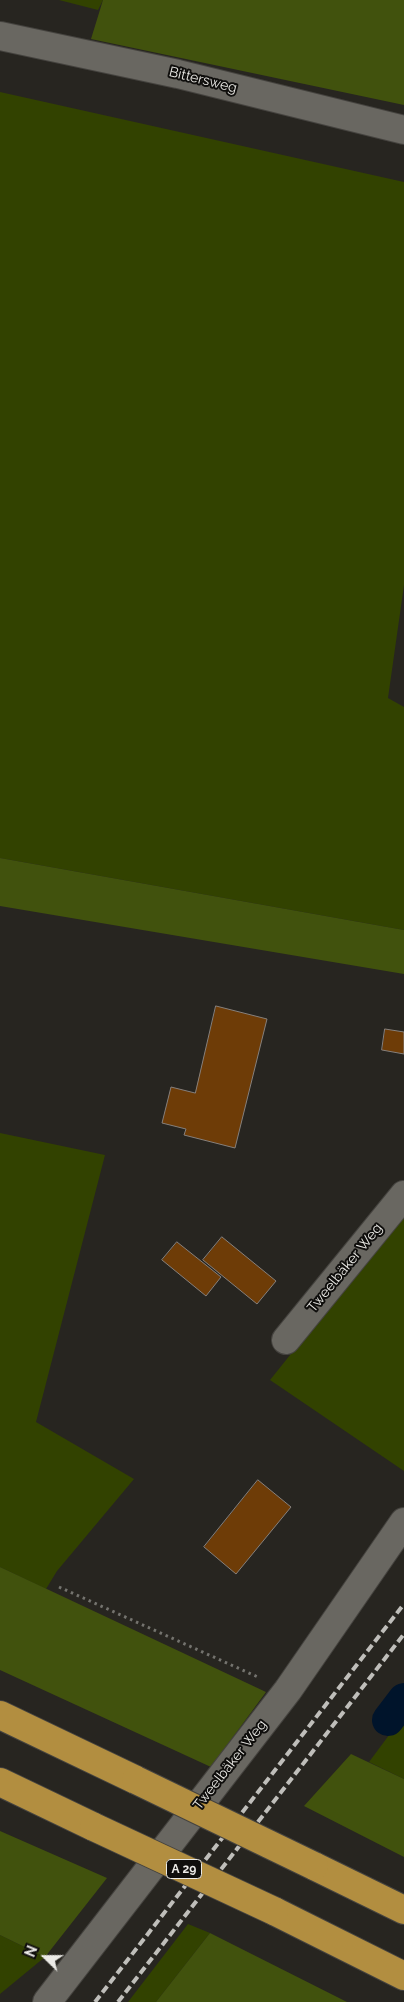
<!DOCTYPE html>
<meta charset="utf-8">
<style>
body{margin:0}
#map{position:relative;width:404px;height:2002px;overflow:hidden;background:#272520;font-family:Raleway,sans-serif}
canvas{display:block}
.north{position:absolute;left:20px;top:1932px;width:50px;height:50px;-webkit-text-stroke:4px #0f0e0c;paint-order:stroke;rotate:292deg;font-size:14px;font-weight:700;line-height:20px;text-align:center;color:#ebeae6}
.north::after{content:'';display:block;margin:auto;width:18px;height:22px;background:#ebeae6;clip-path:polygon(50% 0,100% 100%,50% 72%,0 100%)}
</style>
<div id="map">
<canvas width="404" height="2002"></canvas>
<div class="north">N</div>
</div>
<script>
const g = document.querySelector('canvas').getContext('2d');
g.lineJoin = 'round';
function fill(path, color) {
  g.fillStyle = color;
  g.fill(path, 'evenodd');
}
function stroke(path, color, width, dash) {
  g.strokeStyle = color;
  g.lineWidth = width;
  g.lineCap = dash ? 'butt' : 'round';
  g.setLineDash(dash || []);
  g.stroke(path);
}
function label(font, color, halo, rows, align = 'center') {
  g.font = font + ' Raleway,sans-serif';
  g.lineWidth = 4;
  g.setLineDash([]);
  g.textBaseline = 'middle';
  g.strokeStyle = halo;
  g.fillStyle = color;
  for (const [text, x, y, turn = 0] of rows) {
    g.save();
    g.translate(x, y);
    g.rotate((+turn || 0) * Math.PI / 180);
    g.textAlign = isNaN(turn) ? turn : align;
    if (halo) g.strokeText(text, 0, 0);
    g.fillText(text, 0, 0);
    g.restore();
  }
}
const green = new Path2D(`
 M59 0H103L98 10Z
 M0 92 404 182V585L388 698 404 707V930L0 858Z
 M0 1133 105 1155 36 1422 134 1479 57 1571 46 1589 0 1567Z
 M404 1213V1471L270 1380Z
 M404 1715V1779L369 1762Z
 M188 1924 210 1933 156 2002H128Z
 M0 1935 45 1957 0 1994Z`);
const forest = new Path2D(`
 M103 0H404V105L91 39Z
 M0 858 404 930V974L0 906Z
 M0 1567 266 1692 211 1767 0 1670Z
 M351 1754 404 1779V1857L304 1806Z
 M0 1831 107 1878 45 1957 0 1935Z
 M210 1933 347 2002H156Z`);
const canal = new Path2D(`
 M388 1720 404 1699`);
const building = new Path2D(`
 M216 1006 267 1019 235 1148 184 1135 186 1129 162 1123 171 1087 195 1093Z
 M385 1029 404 1032V1054L382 1050Z
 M222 1237 276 1281 257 1304 203 1260Z
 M177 1242 221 1277 206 1296 162 1260Z
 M258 1480 291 1507 236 1574 204 1547Z`);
const path = new Path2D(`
 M59 1587 260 1678`);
const minor = new Path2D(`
 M0 36 178 74 404 130
 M286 1340 404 1195
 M47 2002 288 1690 404 1522`);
const highway = new Path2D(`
 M0 1715 136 1780
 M0 1782 94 1827
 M314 1866 404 1910
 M274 1911 404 1976`);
const rail = new Path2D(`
 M95 2002 404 1604
 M118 2002 404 1634`);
const highwayBridge = new Path2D(`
 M136 1780 314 1866
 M94 1827 274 1911`);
const shields = [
 [184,1869,35]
];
const shieldNames = [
 ["A 29",184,1869]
];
const streetNames = [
 ["Bittersweg",203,80,14],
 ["Tweelbäker Weg",345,1268,-51],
 ["Tweelbäker Weg",230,1765,-52]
];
fill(green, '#324200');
fill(forest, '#41520d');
stroke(canal, '#00142b', 32);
fill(building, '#6e3c07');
stroke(building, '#86807c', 1);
stroke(minor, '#45433f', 30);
stroke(highway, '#45433f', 30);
stroke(path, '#74736e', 3, [2.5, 4]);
stroke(minor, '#696761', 28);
stroke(highway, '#b28e40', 28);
stroke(rail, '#bfbeba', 4, [8, 4]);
stroke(highwayBridge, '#45433f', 30, []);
stroke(highwayBridge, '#b28e40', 28);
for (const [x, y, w] of shields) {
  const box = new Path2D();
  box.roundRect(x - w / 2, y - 9.5, w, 19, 4);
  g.fillStyle = '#0f0e0c';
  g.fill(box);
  stroke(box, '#ebeae6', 1);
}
label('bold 12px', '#ebeae6', null, shieldNames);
label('14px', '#ebeae6', '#0f0e0c', streetNames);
</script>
